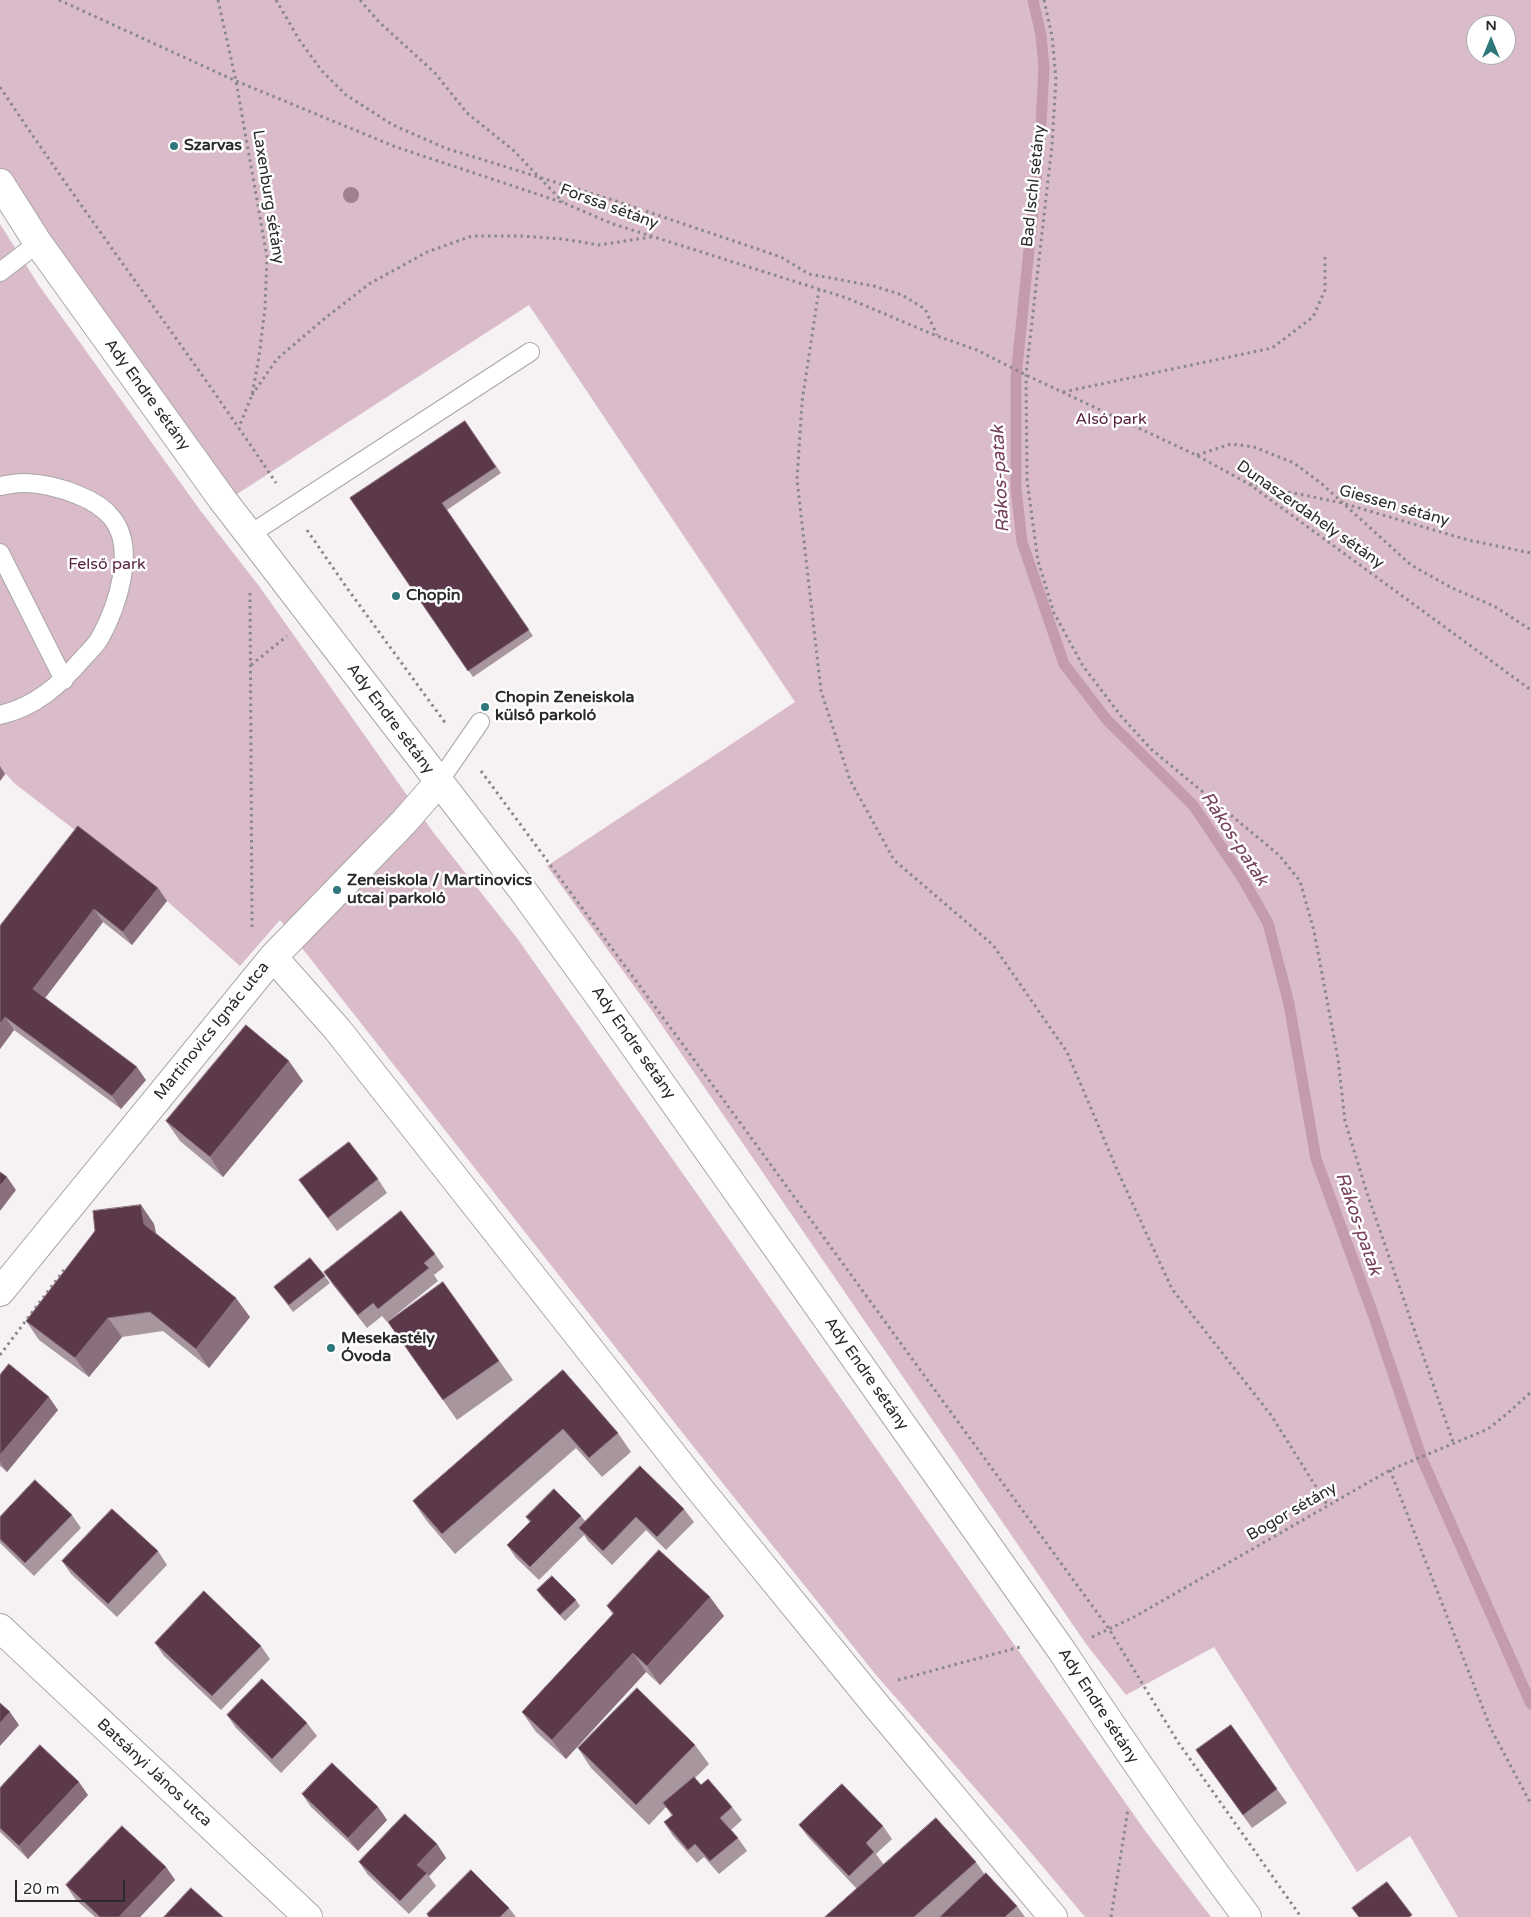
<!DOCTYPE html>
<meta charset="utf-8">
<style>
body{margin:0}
#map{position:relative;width:1531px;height:1917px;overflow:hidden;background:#f6f2f4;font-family:"Varela Round",sans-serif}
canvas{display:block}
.north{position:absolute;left:1466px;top:15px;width:50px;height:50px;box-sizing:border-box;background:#fff;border:1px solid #aaa;border-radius:50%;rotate:0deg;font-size:14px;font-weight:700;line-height:20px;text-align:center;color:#2b2a2a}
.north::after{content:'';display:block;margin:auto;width:18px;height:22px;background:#2e777a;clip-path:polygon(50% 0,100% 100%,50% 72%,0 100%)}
.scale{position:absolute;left:15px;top:1880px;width:110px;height:22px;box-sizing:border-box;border:2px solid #2b2a2a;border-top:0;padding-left:6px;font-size:15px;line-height:18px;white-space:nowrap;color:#2b2a2a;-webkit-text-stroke:4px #fff;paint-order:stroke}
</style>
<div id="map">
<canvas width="1531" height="1917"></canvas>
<div class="north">N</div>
<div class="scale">20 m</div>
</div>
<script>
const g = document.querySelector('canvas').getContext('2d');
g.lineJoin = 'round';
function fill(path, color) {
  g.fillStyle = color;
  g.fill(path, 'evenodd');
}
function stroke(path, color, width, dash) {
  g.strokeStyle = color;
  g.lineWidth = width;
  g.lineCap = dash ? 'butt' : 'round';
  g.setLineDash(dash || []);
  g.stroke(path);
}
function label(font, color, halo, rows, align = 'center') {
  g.font = font + ' "Varela Round",sans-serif';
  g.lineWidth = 5;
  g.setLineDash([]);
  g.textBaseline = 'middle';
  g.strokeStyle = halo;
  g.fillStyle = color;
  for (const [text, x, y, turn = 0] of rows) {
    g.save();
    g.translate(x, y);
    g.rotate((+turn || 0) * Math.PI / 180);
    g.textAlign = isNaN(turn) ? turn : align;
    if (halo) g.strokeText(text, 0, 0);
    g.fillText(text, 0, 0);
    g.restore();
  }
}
const green = new Path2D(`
 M0 0H1531V1917H1458L1410 1836 1357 1872 1214 1647 1126 1695 1086 1644 652 1011 547 866 795 702 529 305 234 496 0 170ZM1476 25H1506V55H1476Z
 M0 224 38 284 200 510 259 586 433 832 517 938 1146 1832 1211 1917H1085L1017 1836 876 1675 689 1441 280 920 240 966 167 901 14 783 6 774 0 781Z`);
const stream = new Path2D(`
 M1033 0 1041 35 1044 68 1040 142 1016 377V488L1022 542 1064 664 1107 720 1193 805 1243 879 1268 923 1289 1004 1316 1159 1373 1314 1422 1459 1531 1704`);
const path = new Path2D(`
 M59 0 236 81 396 147 564 203 613 224 847 298 937 336 977 350 1026 375 1196 455 1249 484 1531 690
 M218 0 236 81 267 257 265 308 259 357 252 395 239 427
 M276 0 300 41 322 71 346 95 393 125 445 148 616 201 781 257 809 274 874 286 902 295 925 309 937 335
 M360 0 379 22 435 73 467 113 513 150 563 202
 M1044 0 1052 36 1056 79 1052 145 1026 375 1027 480 1038 561 1054 613 1083 666 1121 716 1151 749 1279 855 1300 881 1314 931 1338 1059 1345 1121 1367 1193 1453 1442
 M0 87C89 221 187 349 276 483
 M819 289 802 402 797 480 821 691 850 780 894 860 993 945 1067 1052 1118 1172 1172 1289 1271 1415 1328 1506
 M1063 392 1272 348 1313 317 1325 290V257
 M252 395 277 359 324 319 369 284 427 252 472 236H521L563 239 599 245 651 237
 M1197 455 1231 444 1254 447 1294 463 1322 484 1411 565 1452 588 1494 606 1531 630
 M1250 484 1342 503 1468 540 1531 553
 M307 530 347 588 446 724
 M250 593 252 929
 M251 665 287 636
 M481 771 709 1080 1109 1629 1178 1742 1301 1917
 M0 1355 64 1270
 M1390 1470 1491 1729 1531 1804
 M1092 1637 1134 1617 1390 1470 1488 1429 1508 1413 1531 1392
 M898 1680 1020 1647
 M1111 1917 1128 1809`);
const lane = new Path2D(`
 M0 272 38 243
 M0 486C7 485 15 483 23 483 40 483 62 488 78 495 91 500 104 508 112 518 137 549 117 607 100 638 96 645 89 652 83 658 60 685 35 707 0 715
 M249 535 530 352
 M0 553 64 680
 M438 783 480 722`);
const street = new Path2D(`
 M273 957 337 1029 698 1487 875 1704 1053 1917
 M0 1292 273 957 404 822 438 783
 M0 1628 308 1917`);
const secondary = new Path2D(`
 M0 183 38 243 222 499 521 888 597 993 1062 1651C1121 1741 1182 1830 1247 1917`);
const trees = [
 [351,195]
];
const wall = new Path2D(`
 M465 421 501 473 447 510 533 636 473 677 350 498Z
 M158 888 167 901 132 945 103 922 45 998 146 1080 121 1109 14 1030 0 1049V926Z
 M303 1081 223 1177 180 1141 166 1121Z
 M378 1179 387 1193 337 1231 299 1180Z
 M141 1205 154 1224 156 1233 250 1317 209 1368 163 1331 122 1337 89 1377 39 1340 26 1321Z
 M435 1254 444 1267 434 1275 438 1281 387 1322 382 1316 367 1328 333 1285 324 1272Z
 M325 1276 330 1283 293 1312 274 1287Z
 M443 1282 513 1380 457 1420 388 1322Z
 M563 1370 618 1433 631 1452 602 1477 576 1448 455 1554 426 1520 413 1501Z
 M0 1375 58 1410 7 1472 0 1466Z
 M684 1509 694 1522 666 1550 646 1530 612 1565 588 1541 584 1535 539 1580 516 1558 507 1545 530 1523 526 1517 581 1516 585 1521Z
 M72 1515 81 1528 34 1576 0 1543V1517Z
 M158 1551 167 1565 117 1617 71 1574 62 1561Z
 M537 1590 576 1600 580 1606 565 1621 542 1597Z
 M607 1606 724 1616 660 1685 646 1672 566 1759 536 1732 522 1712 613 1615Z
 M155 1643 261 1646 270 1659 221 1710 164 1656Z
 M227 1715 307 1723 317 1736 281 1773 236 1728Z
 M1231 1725 1287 1803 1252 1828 1196 1750Z
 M695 1745 709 1764 695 1778 701 1785 732 1807 742 1820 731 1830 738 1838 747 1851 719 1874 704 1857 697 1863 673 1836 664 1822 672 1816 666 1807 649 1825 591 1768 578 1748Z
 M0 1788 88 1795 28 1859 0 1832Z
 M302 1794 378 1807 387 1820 358 1851 311 1807Z
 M799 1825 883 1826 892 1839 876 1854 884 1865 976 1862 985 1875 1017 1906 1025 1917H825L857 1889 809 1838Z
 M437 1844 446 1858 429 1876 436 1886 409 1914 368 1875 359 1862Z
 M166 1867 175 1880 140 1917H95L75 1899 66 1885Z
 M509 1908 516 1917H429L427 1914Z`);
const shadedWall = new Path2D(`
 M0 766 5 774 0 781Z
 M158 888 167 901 132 945 123 932Z
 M94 909 103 922 42 1002 33 989Z
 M5 1017 14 1030 0 1049V1024Z
 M289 1061 303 1081 223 1177 210 1157Z
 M137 1067 146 1080 121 1109 112 1096Z
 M7 1177 16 1190 0 1211V1186Z
 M141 1205 154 1224 158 1243 144 1224Z
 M236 1298 250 1317 209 1368 196 1349Z
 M108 1318 122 1337 89 1377 75 1358Z
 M49 1397 58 1410 7 1472 0 1462V1455Z
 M710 1597 724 1616 660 1685 647 1666Z
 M633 1653 646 1672 566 1759 552 1740Z
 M10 1712 19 1725 0 1746V1723Z
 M79 1782 88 1795 28 1859 19 1846Z
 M378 1807 387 1820 358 1851 348 1838Z
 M437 1844 446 1858 429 1876 417 1865Z
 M166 1867 175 1880 140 1917H119Z`);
const building = new Path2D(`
 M465 421 496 467 442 503 529 630 468 671 350 498Z
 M78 826 158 888 123 932 94 909 33 989 137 1067 112 1096 5 1017 0 1024V926Z
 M246 1025 289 1061 210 1157 166 1121Z
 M349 1142 378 1179 328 1218 299 1180Z
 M0 1172 7 1177 0 1186Z
 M141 1205 144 1224 236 1298 196 1349 150 1312 108 1318 75 1358 26 1321 95 1231 93 1211Z
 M401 1211 435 1254 424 1263 429 1268 378 1309 373 1303 358 1315 324 1272Z
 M310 1258 325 1276 289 1305 274 1287Z
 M443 1282 499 1361 443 1400 388 1322Z
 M9 1364 49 1397 0 1455V1375Z
 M563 1370 618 1433 589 1458 563 1429 442 1534 413 1501Z
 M640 1466 684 1509 657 1537 636 1517 603 1551 579 1528Z
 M35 1480 72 1515 25 1563 0 1539V1517Z
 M554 1489 581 1516 530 1567 507 1545 531 1521 526 1517Z
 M112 1509 158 1551 108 1604 62 1561Z
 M659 1550 710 1597 647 1666 633 1653 552 1740 522 1712 614 1613 607 1606Z
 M552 1576 576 1600 560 1615 537 1590Z
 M204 1591 261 1646 212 1696 155 1643Z
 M262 1679 307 1723 272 1759 227 1715Z
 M637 1688 695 1745 636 1805 578 1748Z
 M0 1703 10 1712 0 1723Z
 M1231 1725 1277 1789 1243 1815 1196 1750Z
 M40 1745 79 1782 19 1846 0 1828V1788Z
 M332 1763 378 1807 348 1838 302 1794Z
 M694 1777 701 1785 708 1779 732 1807 720 1818 738 1838 710 1861 695 1844 688 1850 664 1822 673 1815 663 1803Z
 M842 1784 883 1826 866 1843 874 1852 849 1876 799 1825Z
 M405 1814 437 1844 417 1865 427 1873 400 1901 359 1862Z
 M936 1818 976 1862 914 1917H825Z
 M122 1826 166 1867 119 1917H100L66 1885Z
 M471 1870 509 1908 500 1917H429L427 1914Z
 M986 1873 1017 1906 1005 1917H940Z
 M1387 1882 1412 1915 1409 1917H1359L1352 1908Z
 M191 1888 223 1917H164Z`);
const markers = [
 [174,146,5,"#2e777a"],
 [396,596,5,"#2e777a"],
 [485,707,5,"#2e777a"],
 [337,890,5,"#2e777a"],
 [331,1348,5,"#2e777a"]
];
const poiNames = [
 ["Szarvas",184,146],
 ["Chopin",406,596],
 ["Chopin Zeneiskola",495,698],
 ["külső parkoló",495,716],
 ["Zeneiskola / Martinovics",347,881],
 ["utcai parkoló",347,899],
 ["Mesekastély",341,1339],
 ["Óvoda",341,1357]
];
const streetNames = [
 ["Bad Ischl sétány",1034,186,-84],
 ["Laxenburg sétány",268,197,81],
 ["Forssa sétány",609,207,20],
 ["Ady Endre sétány",147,395,54],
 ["Giessen sétány",1394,506,16],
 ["Dunaszerdahely sétány",1310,515,35],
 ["Ady Endre sétány",390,719,53],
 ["Martinovics Ignác utca",212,1031,-51],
 ["Ady Endre sétány",633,1043,55],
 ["Ady Endre sétány",866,1374,55],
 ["Bogor sétány",1292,1512,-30],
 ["Ady Endre sétány",1098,1706,57],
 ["Batsányi János utca",154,1773,43]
];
const parkNames = [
 ["Alsó park",1111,420],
 ["Felső park",107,565]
];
const waterNames = [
 ["Rákos-patak",1001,479,-93],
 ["Rákos-patak",1234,839,57],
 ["Rákos-patak",1358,1224,71]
];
fill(green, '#dabbc9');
stroke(stream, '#c49bae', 11);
stroke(lane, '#aaa6a7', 20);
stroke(street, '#aaa6a7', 30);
stroke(secondary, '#aaa6a7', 30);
stroke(path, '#8a8788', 3, [2.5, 4]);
stroke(lane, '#fff', 18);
stroke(street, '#fff', 28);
stroke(secondary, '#fff', 28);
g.fillStyle = '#9e8090';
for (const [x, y] of trees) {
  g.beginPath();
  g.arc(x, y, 8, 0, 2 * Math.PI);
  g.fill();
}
fill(wall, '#a8969f');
fill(shadedWall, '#8a707d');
fill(building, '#5b394a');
stroke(building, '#8a707d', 1);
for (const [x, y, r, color] of markers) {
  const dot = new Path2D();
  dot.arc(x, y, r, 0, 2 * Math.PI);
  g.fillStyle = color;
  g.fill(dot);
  stroke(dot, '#fff', 2);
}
label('bold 16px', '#2b2a2a', '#fff', poiNames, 'left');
label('16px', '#2b2a2a', '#fff', streetNames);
label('16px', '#56233e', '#fff', parkNames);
label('italic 18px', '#77405c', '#fff', waterNames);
</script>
